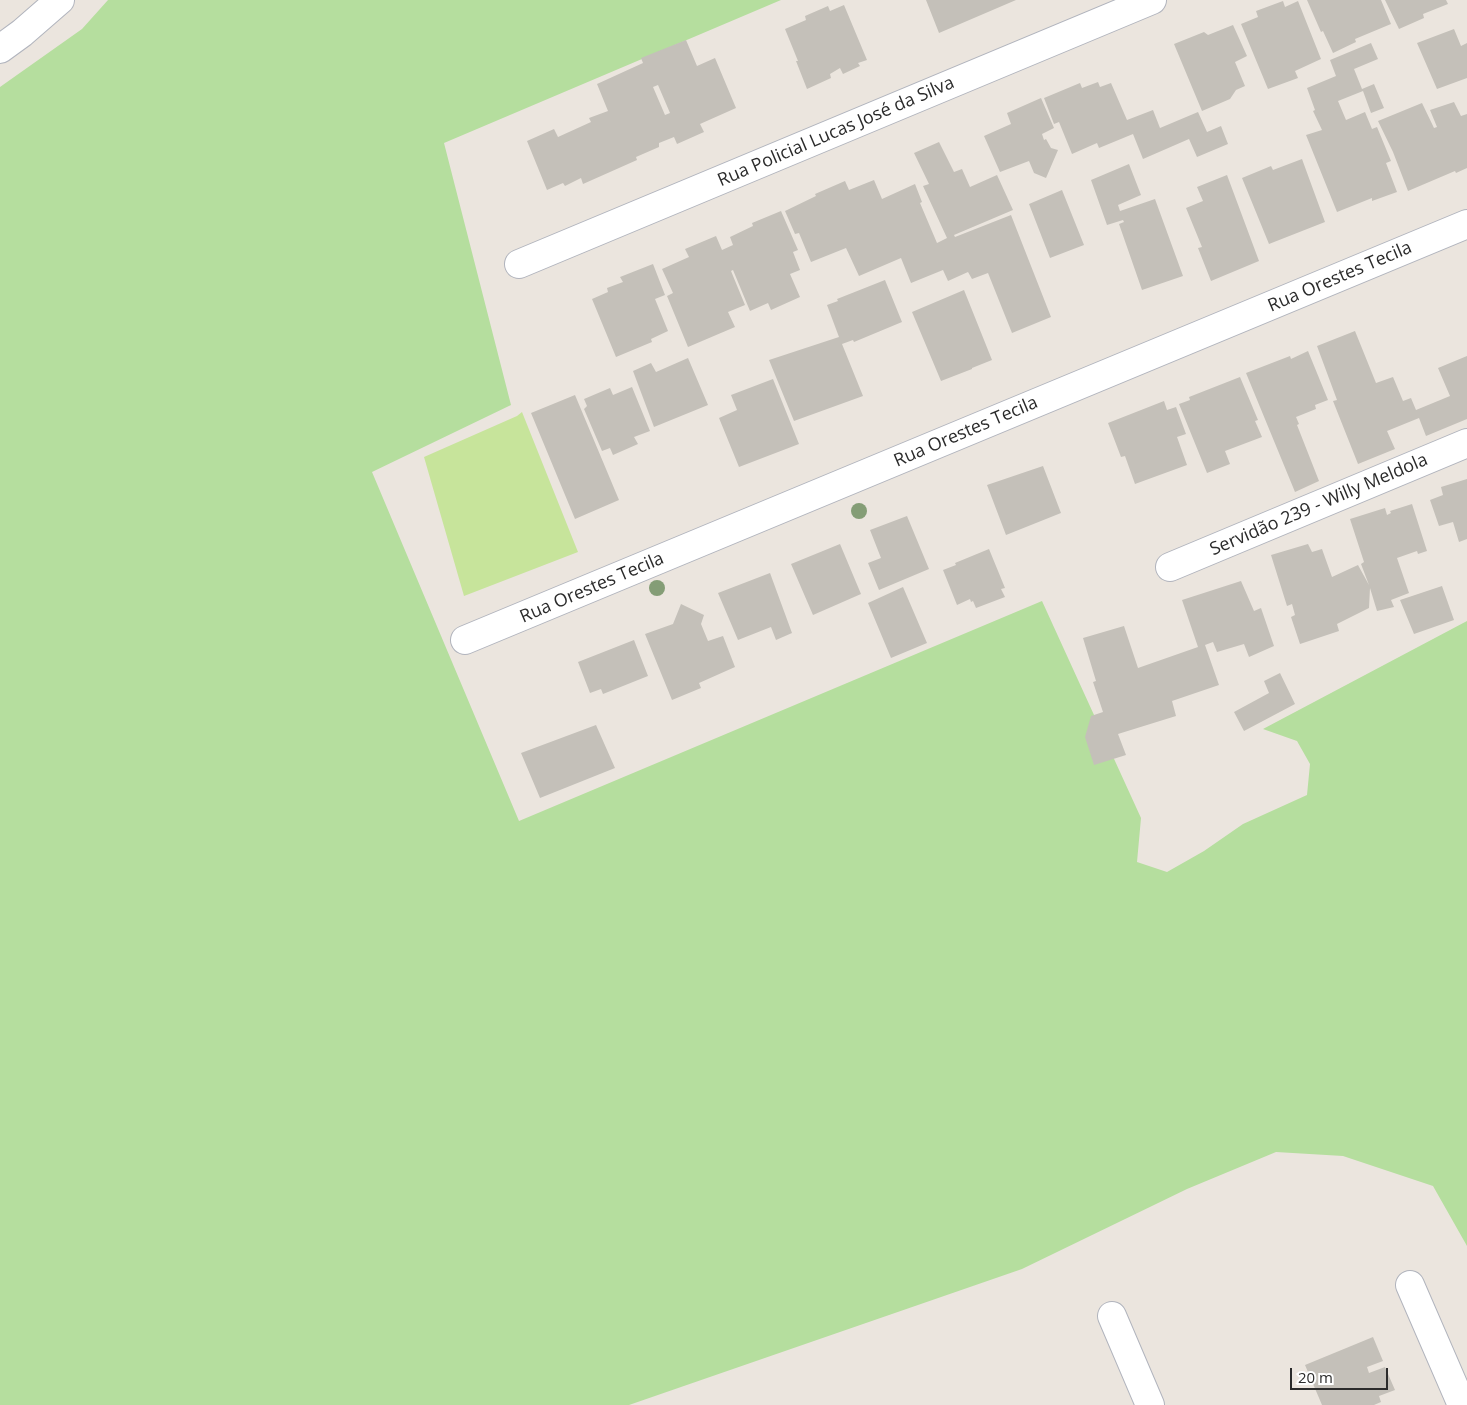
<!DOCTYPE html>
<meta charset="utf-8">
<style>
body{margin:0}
#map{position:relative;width:1467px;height:1405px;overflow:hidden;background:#ebe5de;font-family:"Open Sans",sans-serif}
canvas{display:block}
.scale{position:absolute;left:1290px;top:1368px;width:98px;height:22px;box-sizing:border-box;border:2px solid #2b2b2b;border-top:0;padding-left:6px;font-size:15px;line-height:18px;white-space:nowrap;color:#2b2b2b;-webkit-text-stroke:4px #fff;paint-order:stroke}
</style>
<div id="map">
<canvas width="1467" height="1405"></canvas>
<div class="scale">20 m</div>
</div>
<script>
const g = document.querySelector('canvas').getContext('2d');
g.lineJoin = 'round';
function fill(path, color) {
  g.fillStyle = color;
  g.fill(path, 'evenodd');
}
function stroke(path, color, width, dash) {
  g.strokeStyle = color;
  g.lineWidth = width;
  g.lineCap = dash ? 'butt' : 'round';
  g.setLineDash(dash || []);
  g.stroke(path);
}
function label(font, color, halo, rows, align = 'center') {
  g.font = font + ' "Open Sans",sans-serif';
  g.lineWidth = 4.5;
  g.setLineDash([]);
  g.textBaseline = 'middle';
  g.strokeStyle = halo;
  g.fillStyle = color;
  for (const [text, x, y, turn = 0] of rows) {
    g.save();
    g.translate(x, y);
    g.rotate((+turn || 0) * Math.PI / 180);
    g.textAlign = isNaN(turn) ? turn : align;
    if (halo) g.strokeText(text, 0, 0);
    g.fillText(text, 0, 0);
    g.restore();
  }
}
const green = new Path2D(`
 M108 0H781L444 143 511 405 372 472 519 821 1042 601 1141 818 1137 862 1167 872 1204 851 1243 824 1307 795 1310 764 1297 741 1263 729 1467 621V1246L1433 1186 1343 1156 1276 1152 1187 1189 1022 1269 629 1405H0V87L82 29Z`);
const pitch = new Path2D(`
 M522 412 578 552 464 596 424 457 517 416Z`);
const building = new Path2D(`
 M926 0H1016L939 33Z
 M1307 0H1381L1391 24 1355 39 1356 42 1333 53 1323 31 1321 32Z
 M1385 0H1446L1448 4 1423 14 1424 18 1399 29Z
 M1283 1 1285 7 1298 1 1321 59 1295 71 1298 78 1268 89 1241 24 1258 17 1256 11Z
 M844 5 867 60 858 63 860 66 843 74 840 68 830 74 831 78 807 89 796 61H798L785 29 806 20 805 16 828 6 830 11Z
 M1233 25 1247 56 1235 62 1245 86 1236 90 1230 99 1202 111 1174 44 1204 32 1208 35Z
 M1454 29 1461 46 1467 43V78L1437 89 1417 43Z
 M686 40 697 66 715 58 736 108 700 124 704 132 677 144 674 137 659 143V147L636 157 637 160 583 184 581 178 565 186 563 183 547 190 527 141 554 129 558 137 591 122 589 118 608 111 597 84 643 63 641 58ZM658 85 670 113 665 115 653 87Z
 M1371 43 1378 59 1354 69 1362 89 1374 84 1384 108 1371 113 1363 91 1338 101 1346 120 1365 112 1372 129 1377 127 1391 161 1386 163 1397 192 1372 201V198L1337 212 1306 135 1322 130 1313 111 1315 110 1307 88 1336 76 1330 60Z
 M1098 82 1100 87 1111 83 1127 120 1153 110 1160 128 1198 112 1207 132 1221 126 1228 144 1197 157 1189 139 1143 159 1133 134 1099 148 1097 143 1072 154 1059 122 1054 124 1044 98 1080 83 1082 88Z
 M1041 98 1054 128 1042 134 1044 140 1046 139 1051 148 1058 150 1046 178 1034 173 1029 161 1000 172 984 136 1011 124 1007 113Z
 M1454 102 1461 116 1467 114V168L1456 173 1455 171 1408 191 1393 152 1378 121 1422 103 1434 128 1437 127 1430 110Z
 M939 142 954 172 962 169 970 187 997 175 1013 210 954 235 955 237 1011 215 1051 317 1012 333 988 273 972 279 968 272 948 281 943 270 911 283 901 258 859 276 846 248 811 262 799 233 795 234 785 211 816 196 815 194 845 181 849 190 874 180 882 199 915 184 922 202 920 203 937 243 947 238 923 186 929 184 914 153Z
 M1302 159 1325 222 1269 244 1242 178 1271 166 1273 170Z
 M1129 164 1141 195 1118 205 1120 211 1155 199 1183 276 1142 290 1119 224 1124 222 1123 220 1107 225 1091 180Z
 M1227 175 1259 261 1211 281 1198 248 1202 247 1186 208 1203 201 1197 187Z
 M1062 190 1084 245 1050 258 1029 204Z
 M781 211 798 250 793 252 800 270 790 274 800 297 771 310 768 303 750 311 733 270 731 271 745 305 728 312 735 327 688 347 667 296 673 293 662 269 689 257 685 249 716 236 722 250 733 245 730 237 753 226 752 223Z
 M653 264 665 295 655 299 668 331 651 339 652 342 616 357 592 299 608 292 607 288 623 282 620 277Z
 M885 280 902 322 854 342 853 340 842 344 863 396 794 421 769 360 839 337 827 305 838 301 837 299Z
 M964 290 992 360 972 368V369L941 381 912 312Z
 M1355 331 1376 383 1393 377 1403 401 1411 398 1416 410 1450 396 1438 368 1467 356V419L1426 436 1419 418 1387 431 1395 449 1358 464 1333 401 1337 400 1317 346Z
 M1308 351 1328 400 1315 405 1316 409 1296 417 1299 424 1297 425 1319 481 1295 492 1246 373 1290 356 1291 359Z
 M688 358 708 405 654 427 633 371 651 363 656 372Z
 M1240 377 1258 420 1255 421 1262 437 1225 451 1230 464 1207 473 1179 404 1190 400 1189 397Z
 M773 379 799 444 739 467 719 418 737 410 731 395Z
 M632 387 650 431 634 437 638 444 613 455 610 448 602 451 584 409 587 406 584 399 610 388 613 395Z
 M575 395 619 500 575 519 531 413Z
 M1164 401 1167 410 1176 407 1186 434 1177 437 1187 465 1135 484 1125 456 1121 457 1108 423Z
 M1043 466 1061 513 1006 535 987 485Z
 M1467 479V539L1459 542 1453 522 1439 526 1430 500 1443 495 1441 487Z
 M1412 504 1427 551 1418 554 1417 551 1397 558 1409 593 1391 600 1394 607 1377 611 1370 588 1369 608 1337 624 1339 631 1300 644 1291 617 1295 615 1292 604 1287 606 1271 555 1308 544 1312 552 1322 549 1332 577 1358 565 1369 585 1361 564 1364 562 1350 519 1385 508 1387 515 1391 513 1390 511Z
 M907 516 929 569 879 590 868 563 881 558 870 530Z
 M840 544 861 594 813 615 791 564Z
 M989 549 1005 588 1001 589 1005 597 976 608 973 601 971 602 970 599 957 605 943 570 956 565 955 563Z
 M770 573 792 633 776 640 771 627 738 640 718 593Z
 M1241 581 1254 611 1261 608 1274 646 1249 657 1244 644 1217 652 1213 642 1205 645 1219 685 1172 701 1176 716 1118 734 1126 755 1094 765 1085 737 1091 716 1103 712 1093 682 1096 681 1083 638 1124 626 1138 668 1198 647 1182 600Z
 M1442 586 1454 620 1414 634 1400 600Z
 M903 587 927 643 891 658 868 603Z
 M681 604 704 615 701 624 708 641 723 636 735 667 699 683 701 688 672 700 645 634 673 624Z
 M634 640 648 676 603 694 601 689 590 693 578 662Z
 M1280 673 1295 704 1244 731 1234 712 1269 693 1264 681Z
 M596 725 615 768 540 798 521 753Z
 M1373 1337 1383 1361 1367 1367 1369 1373 1385 1367 1395 1390 1379 1396 1381 1402 1374 1405H1322L1305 1365Z`);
const minor = new Path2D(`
 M0 49 22 33 60 0
 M519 264 1152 0
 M1170 567 1467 443
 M465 640 1467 224
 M1410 1285 1462 1405
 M1112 1316 1150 1405`);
const trees = [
 [859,511],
 [657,588]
];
const streetNames = [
 ["Rua Policial Lucas José da Silva",836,132,-23],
 ["Rua Orestes Tecila",1340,277,-23],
 ["Rua Orestes Tecila",966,432,-23],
 ["Servidão 239 - Willy Meldola",1319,505,-23],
 ["Rua Orestes Tecila",592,588,-23]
];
fill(green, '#b5de9e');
fill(pitch, '#c7e49b');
fill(building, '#c4c0b9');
stroke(minor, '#b1b4bd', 30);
stroke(minor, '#fff', 28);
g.fillStyle = '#849d76';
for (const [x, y] of trees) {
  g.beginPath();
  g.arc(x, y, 8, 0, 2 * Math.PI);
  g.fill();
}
label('18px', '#2b2b2b', '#fff', streetNames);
</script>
